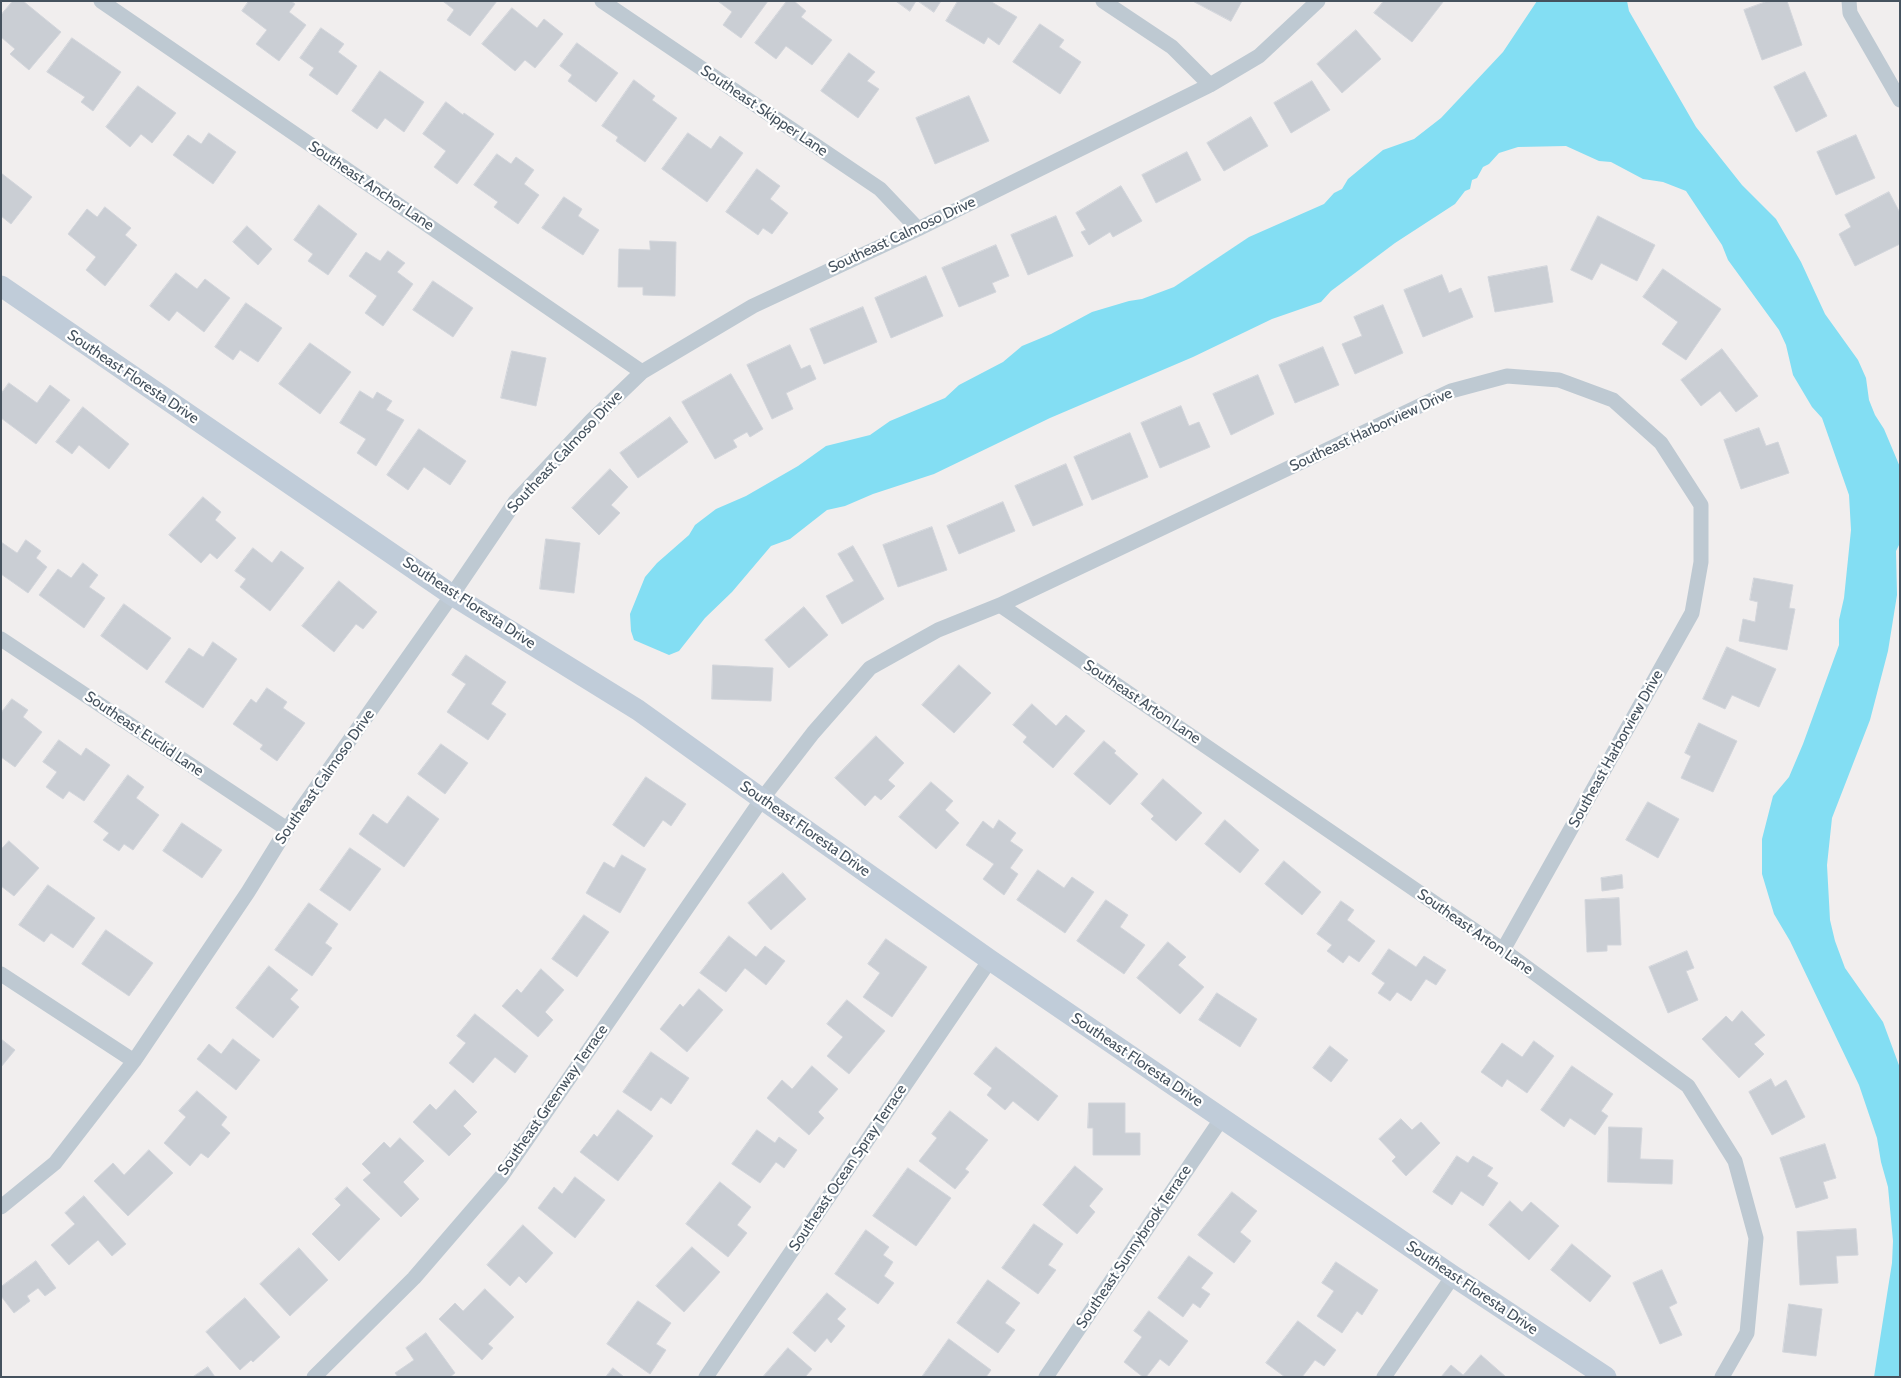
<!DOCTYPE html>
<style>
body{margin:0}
#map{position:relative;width:1901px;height:1378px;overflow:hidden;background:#f1eeee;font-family:Cabin,sans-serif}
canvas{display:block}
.frame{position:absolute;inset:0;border:2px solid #45525e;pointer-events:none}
</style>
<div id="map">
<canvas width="1901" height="1378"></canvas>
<div class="frame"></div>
</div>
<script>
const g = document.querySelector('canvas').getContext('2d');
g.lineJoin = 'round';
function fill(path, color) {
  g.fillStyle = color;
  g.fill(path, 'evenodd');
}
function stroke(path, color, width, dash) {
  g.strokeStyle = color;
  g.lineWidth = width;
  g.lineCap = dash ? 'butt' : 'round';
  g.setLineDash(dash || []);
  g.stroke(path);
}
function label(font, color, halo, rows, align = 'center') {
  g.font = font + ' Cabin,sans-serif';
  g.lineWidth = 4.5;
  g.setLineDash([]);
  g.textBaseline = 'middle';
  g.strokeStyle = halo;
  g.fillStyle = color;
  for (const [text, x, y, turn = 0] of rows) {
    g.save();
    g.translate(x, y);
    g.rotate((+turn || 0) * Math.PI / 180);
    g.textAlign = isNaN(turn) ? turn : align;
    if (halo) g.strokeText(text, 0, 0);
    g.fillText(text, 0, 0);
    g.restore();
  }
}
const water = new Path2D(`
 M1537 1H1627L1629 11 1696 127 1742 185 1776 219 1801 262 1825 314 1858 360 1866 378 1869 400 1875 415 1884 429 1900 467V543L1896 551 1897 595 1888 651 1870 720 1832 818 1827 865 1830 920 1835 941 1845 968 1883 1022 1900 1068V1377H1874L1892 1263 1893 1241 1888 1187 1881 1162 1877 1138 1859 1085 1790 941 1774 914 1762 874V839L1773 796 1789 777 1803 744 1839 645V620L1844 598 1851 530 1849 495 1822 418 1812 407 1793 375 1786 345 1779 330 1728 260 1722 245 1686 191 1663 182 1643 179 1611 162 1599 161 1566 146 1518 147 1499 153 1489 164 1483 167 1477 178 1472 180 1470 189 1465 191 1455 204 1395 243 1331 291 1321 302 1272 319 1193 357 1050 418 934 474 873 494 845 506 827 510 790 539 771 546 732 592 705 618 679 651 669 655 634 640 631 631 630 614 645 577 657 563 689 535 695 525 716 509 746 496 798 466 826 446 870 435 890 421 945 398 959 385 1003 362 1022 346 1051 334 1092 312 1129 301 1142 299 1174 287 1249 237 1324 204 1334 193 1342 189 1348 179 1383 150 1414 139 1441 118 1503 52Z`);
const building = new Path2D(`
 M13 1H23L61 32 29 70 10 54 15 49 1 37V15Z
 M249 1H291L295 4 289 12 306 25 279 61 256 44 267 30 242 11Z
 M443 1H497L470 36 447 20 454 10Z
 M718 1H768L741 38 723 25 732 12Z
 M787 1H794L806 11 801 17 832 40 812 65 786 46 776 59 755 43Z
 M896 1H916L910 11Z
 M918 1H941L934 12Z
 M958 1H990L1017 17 999 45 988 37 984 44 946 21Z
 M1193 1H1242L1231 21Z
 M1384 1H1442L1443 2 1412 42 1374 13Z
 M1768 1H1787L1802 45 1762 60 1744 10Z
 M512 8 537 28 544 19 563 34 535 68 525 60 515 71 482 44Z
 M1040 24 1064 40 1059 47 1081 62 1060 94 1013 62Z
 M321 28 344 44 338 52 357 66 337 95 309 75 314 68 300 58Z
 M1356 30 1381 59 1342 93 1317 64Z
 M72 38 121 72 93 111 81 102 85 97 47 72Z
 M577 43 618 73 596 102 568 81 572 75 560 66Z
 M849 53 875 72 867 81 879 89 858 118 821 91Z
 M380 71 424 102 404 132 385 118 377 129 352 111Z
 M1805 72 1827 116 1796 132 1774 87Z
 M634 80 655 96 652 100 677 118 645 162 616 141 618 137 602 126Z
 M1312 81 1330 110 1291 133 1274 103Z
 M138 86 176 113 152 143 141 134 130 147 106 127Z
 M969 96 989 141 935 164 916 118Z
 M446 102 463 115 464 113 494 134 457 184 434 167 446 151 423 134Z
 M1251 117 1268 146 1224 171 1207 143Z
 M209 133 236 152 213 184 173 155 188 135 201 144Z
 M688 133 711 149 720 136 743 153 707 202 662 169Z
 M1856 135 1875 178 1836 195 1817 152Z
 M1187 152 1201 180 1156 203 1142 175Z
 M497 154 511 164 516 157 534 170 524 184 539 195 518 224 494 207 498 202 474 185Z
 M757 169 780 186 770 199 788 213 772 234 763 228 758 235 726 212Z
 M1 173 32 197 11 224 1 216Z
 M1121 186 1142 221 1113 237 1110 232 1089 245 1081 232 1086 230 1076 213Z
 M1889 192 1900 213V244L1855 266 1839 234 1851 227 1845 215Z
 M564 197 582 209 578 216 599 230 583 255 542 228Z
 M319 205 357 234 328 275 308 261 313 254 294 240Z
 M105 207 131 228 125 235 137 245 105 286 86 270 96 257 68 234 87 209 97 217Z
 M1056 216 1073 256 1028 275 1011 235Z
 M1598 216 1655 245 1637 281 1601 263 1592 280 1571 270Z
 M247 226 272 249 258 265 233 242Z
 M650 241 676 242 675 296 643 295V287H618L619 249 650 250Z
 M996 245 1009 276 992 283 996 292 959 307 942 268Z
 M388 251 405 263 397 272 413 284 383 326 365 313 377 296 349 276 366 252 380 261Z
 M1547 266 1553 302 1495 312 1488 277Z
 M1663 269 1721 309 1686 360 1662 344 1678 322 1643 297Z
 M176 273 197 289 205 279 230 298 204 332 177 311 169 321 150 306Z
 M1442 275 1449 293 1461 288 1473 317 1423 337 1404 290Z
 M926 276 943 316 891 338 875 298Z
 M433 281 473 308 453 337 413 310Z
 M246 303 282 328 258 362 240 350 233 360 215 347Z
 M1383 305 1403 353 1355 374 1342 344 1362 336 1354 317Z
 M863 307 877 342 824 364 810 329Z
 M310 343 351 372 320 414 279 384Z
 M790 345 801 369 810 365 816 379 786 393 793 409 772 419 747 365Z
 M1323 347 1339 385 1295 403 1279 365Z
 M1722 349 1758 396 1736 412 1720 391 1701 406 1681 380Z
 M512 351 546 358 536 406 501 398Z
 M731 374 763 429 750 437 747 432 733 440 737 447 715 459 682 402Z
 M1258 375 1274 414 1231 435 1213 394Z
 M9 383 37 403 50 385 70 400 36 444 1 418V394Z
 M360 391 373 399 377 392 392 401 386 410 404 420 376 466 357 453 366 439 340 423Z
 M1181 406 1189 426 1199 422 1210 447 1160 468 1141 423Z
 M83 407 129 444 109 469 79 445 72 454 56 442Z
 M670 417 688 442 638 478 620 453Z
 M1759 428 1766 446 1778 442 1789 473 1741 489 1724 440Z
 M419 429 466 461 450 485 424 467 408 490 387 475Z
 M1130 433 1148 477 1092 500 1074 457Z
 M1066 464 1083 505 1033 526 1015 486Z
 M610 469 628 487 611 505 620 513 599 535 572 508Z
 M203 497 221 512 215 520 236 538 217 559 210 553 201 563 169 535Z
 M1003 502 1015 531 959 554 947 526Z
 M932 527 947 570 898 587 883 545Z
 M546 539 580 543 574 593 540 589Z
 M26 540 41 551 36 558 47 567 28 593 1 574V542L17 553Z
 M853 546 884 599 842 624 826 596 854 581 838 554Z
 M253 548 272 563 281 551 304 568 270 611 240 587 246 579 235 571Z
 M83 563 98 575 89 587 105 598 84 628 39 595 58 569 71 578Z
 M1754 578 1793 585 1789 608 1795 609 1787 650 1739 641 1743 619 1755 622 1758 602 1750 600Z
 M339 581 377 612 363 629 356 624 334 652 302 626Z
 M124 604 171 638 147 670 101 636Z
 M804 607 828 635 789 668 765 640Z
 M213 642 237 659 203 708 165 682 189 648 203 657Z
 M1727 647 1776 669 1759 707 1732 695 1725 709 1703 699Z
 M466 655 506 682 491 704 506 714 488 740 447 712 466 684 452 675Z
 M713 665 773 668 771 701 712 699Z
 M959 665 991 693 954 733 922 705Z
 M267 688 287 702 283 708 305 723 277 761 260 749 263 745 233 724 251 699 256 703Z
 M12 699 28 710 23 717 42 732 15 767 1 757V713Z
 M1032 704 1056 726 1066 715 1085 731 1053 768 1023 742 1027 737 1013 725Z
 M1699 723 1737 741 1713 792 1681 778 1691 756 1685 753Z
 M876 736 904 763 888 780 895 786 881 800 875 795 865 806 835 778Z
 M59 740 81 756 86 748 110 765 84 801 69 791 63 799 46 787 57 772 43 762Z
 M1104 741 1116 751 1114 753 1138 774 1110 805 1074 774Z
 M441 744 468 763 445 794 418 774Z
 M128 775 144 787 136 798 159 815 133 850 124 844 119 851 103 840 109 833 94 822Z
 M646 777 686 804 671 826 663 820 644 847 613 825Z
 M1163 779 1202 813 1176 841 1151 819 1154 816 1141 804Z
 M931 782 953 801 945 810 959 823 936 849 899 817Z
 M408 796 439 819 404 867 359 834 373 814 387 824Z
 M1648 802 1679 819 1658 858 1626 840Z
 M999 820 1016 833 1010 841 1023 850 1010 868 1018 874 1004 895 983 879 994 864 966 845 983 821 993 829Z
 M1225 820 1259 850 1240 873 1205 844Z
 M182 823 222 850 202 878 163 851Z
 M9 841 39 868 14 896 1 886V847L2 848Z
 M350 848 381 869 350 911 320 890Z
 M622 855 646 869 620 913 586 893 604 862 614 868Z
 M1284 861 1321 892 1302 915 1265 884Z
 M1038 870 1064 888 1072 877 1094 892 1065 933 1017 900Z
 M783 873 806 899 771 930 748 903Z
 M1622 875 1623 888 1602 891 1601 878Z
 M48 885 95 918 73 948 51 933 44 942 19 925Z
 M1619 898 1621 945H1607V951L1587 952 1585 900Z
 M1106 900 1128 915 1120 927 1145 945 1124 974 1077 941Z
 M1341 901 1354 910 1347 920 1375 941 1359 962 1349 955 1343 963 1327 951 1332 945 1317 934Z
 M309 903 338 924 325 943 332 948 312 976 275 950Z
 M584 915 609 932 577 977 552 959Z
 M106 930 153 963 129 996 82 964Z
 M729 936 756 957 765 946 785 961 766 985 745 968 726 992 700 973Z
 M886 939 927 967 892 1017 863 997 880 973 868 964Z
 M1168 942 1186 957 1178 965 1204 987 1180 1014 1137 978Z
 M1389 949 1416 967 1424 956 1446 970 1436 985 1426 979 1411 1001 1397 992 1390 1001 1378 993 1385 983 1372 974Z
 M1687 951 1694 968 1686 971 1698 1000 1668 1013 1649 967Z
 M269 966 298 990 290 999 299 1007 273 1038 236 1008Z
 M541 969 564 990 545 1012 553 1020 538 1037 502 1006 517 989 521 993Z
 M699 989 723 1010 687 1052 660 1029 680 1004 683 1007Z
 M1217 993 1257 1019 1240 1047 1199 1020Z
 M847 1000 885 1031 849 1074 827 1056 843 1037 827 1024Z
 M1742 1011 1765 1035 1754 1044 1764 1054 1739 1078 1702 1039 1726 1016 1732 1022Z
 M475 1014 528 1056 515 1073 495 1057 473 1083 449 1063 466 1043 457 1036Z
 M1 1039 15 1050 1 1067Z
 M233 1039 260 1060 236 1090 197 1059 209 1044 221 1054Z
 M1534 1041 1554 1056 1527 1093 1507 1079 1502 1087 1481 1072 1502 1043 1522 1057Z
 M1330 1046 1348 1060 1331 1082 1313 1068Z
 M996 1047 1058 1096 1038 1121 1013 1101 1005 1110 987 1095 992 1088 974 1074Z
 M651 1052 689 1078 671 1104 661 1097 651 1111 623 1092Z
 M812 1066 838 1089 818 1112 824 1118 809 1135 767 1098 782 1080 792 1089Z
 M1572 1066 1613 1094 1601 1111 1608 1116 1595 1135 1570 1118 1564 1127 1541 1110Z
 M1771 1079 1775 1087 1786 1080 1805 1117 1772 1135 1749 1092Z
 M455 1090 477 1112 463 1126 471 1134 449 1156 413 1122 430 1104 436 1110Z
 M197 1091 227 1117 221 1125 230 1133 208 1158 201 1153 190 1166 164 1143 186 1117 179 1111Z
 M1089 1103H1125V1133H1140V1155H1093V1128H1088Z
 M618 1110 653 1136 618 1181 580 1152 594 1134 597 1137Z
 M950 1111 988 1140 965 1169 969 1172 955 1189 919 1161 937 1138 932 1134Z
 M1401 1119 1412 1130 1421 1122 1440 1143 1406 1176 1392 1161 1396 1157 1379 1139Z
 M1609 1127 1642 1128 1640 1159 1673 1160 1672 1184 1608 1182Z
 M757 1130 775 1143 779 1137 797 1150 784 1168 776 1162 760 1183 732 1164Z
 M400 1138 424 1161 403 1182 419 1199 401 1217 363 1180 371 1173 362 1164 384 1142 390 1148Z
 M1825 1144 1836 1178 1823 1182 1828 1198 1796 1208 1780 1158Z
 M149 1150 173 1173 128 1216 94 1181 113 1163 124 1175Z
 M1457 1156 1468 1163 1473 1156 1493 1168 1487 1176 1498 1183 1483 1206 1461 1191 1452 1205 1433 1192Z
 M1075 1166 1103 1189 1089 1206 1095 1212 1077 1234 1043 1205Z
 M908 1168 951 1198 916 1246 873 1216Z
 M575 1177 605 1200 575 1238 538 1208 554 1187 562 1194Z
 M720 1182 751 1207 737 1225 747 1233 728 1257 686 1224Z
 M347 1187 380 1219 339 1261 312 1234 341 1205 335 1199Z
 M1232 1192 1257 1211 1240 1232 1251 1241 1234 1263 1198 1235Z
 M84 1196 126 1244 112 1256 98 1240 69 1265 51 1245 75 1224 65 1213Z
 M1510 1201 1522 1212 1531 1202 1559 1226 1529 1260 1489 1225Z
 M1034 1224 1063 1244 1048 1265 1056 1270 1038 1294 1002 1268Z
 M523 1225 553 1253 526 1283 519 1276 510 1286 487 1265Z
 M1856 1229 1858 1255 1836 1256 1838 1283 1800 1285 1797 1232Z
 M866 1230 889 1247 883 1255 893 1262 884 1276 894 1283 878 1304 835 1274Z
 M1572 1244 1611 1276 1590 1302 1551 1270Z
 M692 1247 720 1272 684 1312 656 1286Z
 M299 1248 328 1280 290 1316 260 1284Z
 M1189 1256 1213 1273 1201 1288 1210 1294 1200 1308 1193 1303 1183 1317 1158 1298Z
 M36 1261 56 1288 45 1296 38 1288 27 1296 30 1301 14 1313 1 1296V1287Z
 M1336 1262 1378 1290 1362 1315 1357 1311 1342 1333 1317 1316 1334 1291 1322 1283Z
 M1662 1270 1677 1303 1669 1307 1682 1335 1660 1344 1633 1283Z
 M988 1280 1020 1303 1005 1323 1015 1330 998 1353 957 1323Z
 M485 1289 514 1317 488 1344 493 1348 482 1360 439 1319 455 1303 463 1311Z
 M827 1293 846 1309 837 1319 845 1326 831 1343 827 1338 815 1352 793 1333Z
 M245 1298 280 1337 253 1362 251 1360 240 1370 206 1332Z
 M638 1301 671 1323 656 1344 666 1350 650 1374 607 1344Z
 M1789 1304 1822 1309 1816 1356 1783 1352Z
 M1149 1311 1188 1341 1169 1366 1160 1359 1146 1377H1143L1124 1362 1142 1337 1134 1331Z
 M1298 1321 1336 1350 1324 1366 1315 1360 1302 1377H1285L1266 1363Z
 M426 1333 455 1373 450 1377H398L395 1373 414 1360 406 1348Z
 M949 1339 991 1370 986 1377H922Z
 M788 1348 812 1369 805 1377H763Z
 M1481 1355 1506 1377H1441L1451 1365 1463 1375Z
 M208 1367 215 1377H193Z
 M613 1368 624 1377H606Z`);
const street = new Path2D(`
 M101 1 642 372
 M602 1 880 189 918 229
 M1103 1 1172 47 1210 85
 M1849 1 1850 13 1900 100
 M1000 605 1503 950 1688 1086 1735 1161 1756 1238 1747 1333 1722 1377
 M1 639 287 829
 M1 974 134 1061
 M1 1207 55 1163 134 1061 248 892 287 829 452 595 515 502 592 420 642 372 753 306 918 229 1210 85 1259 56 1318 1
 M314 1377 414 1278 501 1177 762 799 813 733 870 668 938 630 1000 605 1451 391 1507 376 1559 380 1613 400 1661 443 1701 505V562L1692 613 1503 950
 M706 1377 990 960
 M1046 1377 1222 1118
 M1384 1377 1453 1276`);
const secondary = new Path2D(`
 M1 286 452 595 638 710 762 799 990 960 1453 1276 1606 1377`);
const streetNames = [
 ["Southeast Skipper Lane",764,111,34],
 ["Southeast Anchor Lane",371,186,34],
 ["Southeast Calmoso Drive",902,235,-25],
 ["Southeast Floresta Drive",133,377,34],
 ["Southeast Harborview Drive",1371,430,-25],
 ["Southeast Calmoso Drive",565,452,-47],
 ["Southeast Floresta Drive",469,603,33],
 ["Southeast Arton Lane",1142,702,34],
 ["Southeast Euclid Lane",144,734,34],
 ["Southeast Harborview Drive",1616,749,-61],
 ["Southeast Calmoso Drive",325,777,-55],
 ["Southeast Floresta Drive",805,829,35],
 ["Southeast Arton Lane",1475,932,35],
 ["Southeast Floresta Drive",1137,1060,34],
 ["Southeast Greenway Terrace",553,1100,-55],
 ["Southeast Ocean Spray Terrace",848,1168,-56],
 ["Southeast Sunnybrook Terrace",1134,1247,-56],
 ["Southeast Floresta Drive",1472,1288,34]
];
fill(water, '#83def3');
fill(building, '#caced4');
stroke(building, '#d2d5db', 1);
stroke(street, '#bec9d2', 15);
stroke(secondary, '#c0ccd9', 21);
label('15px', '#45525e', '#fff', streetNames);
</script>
